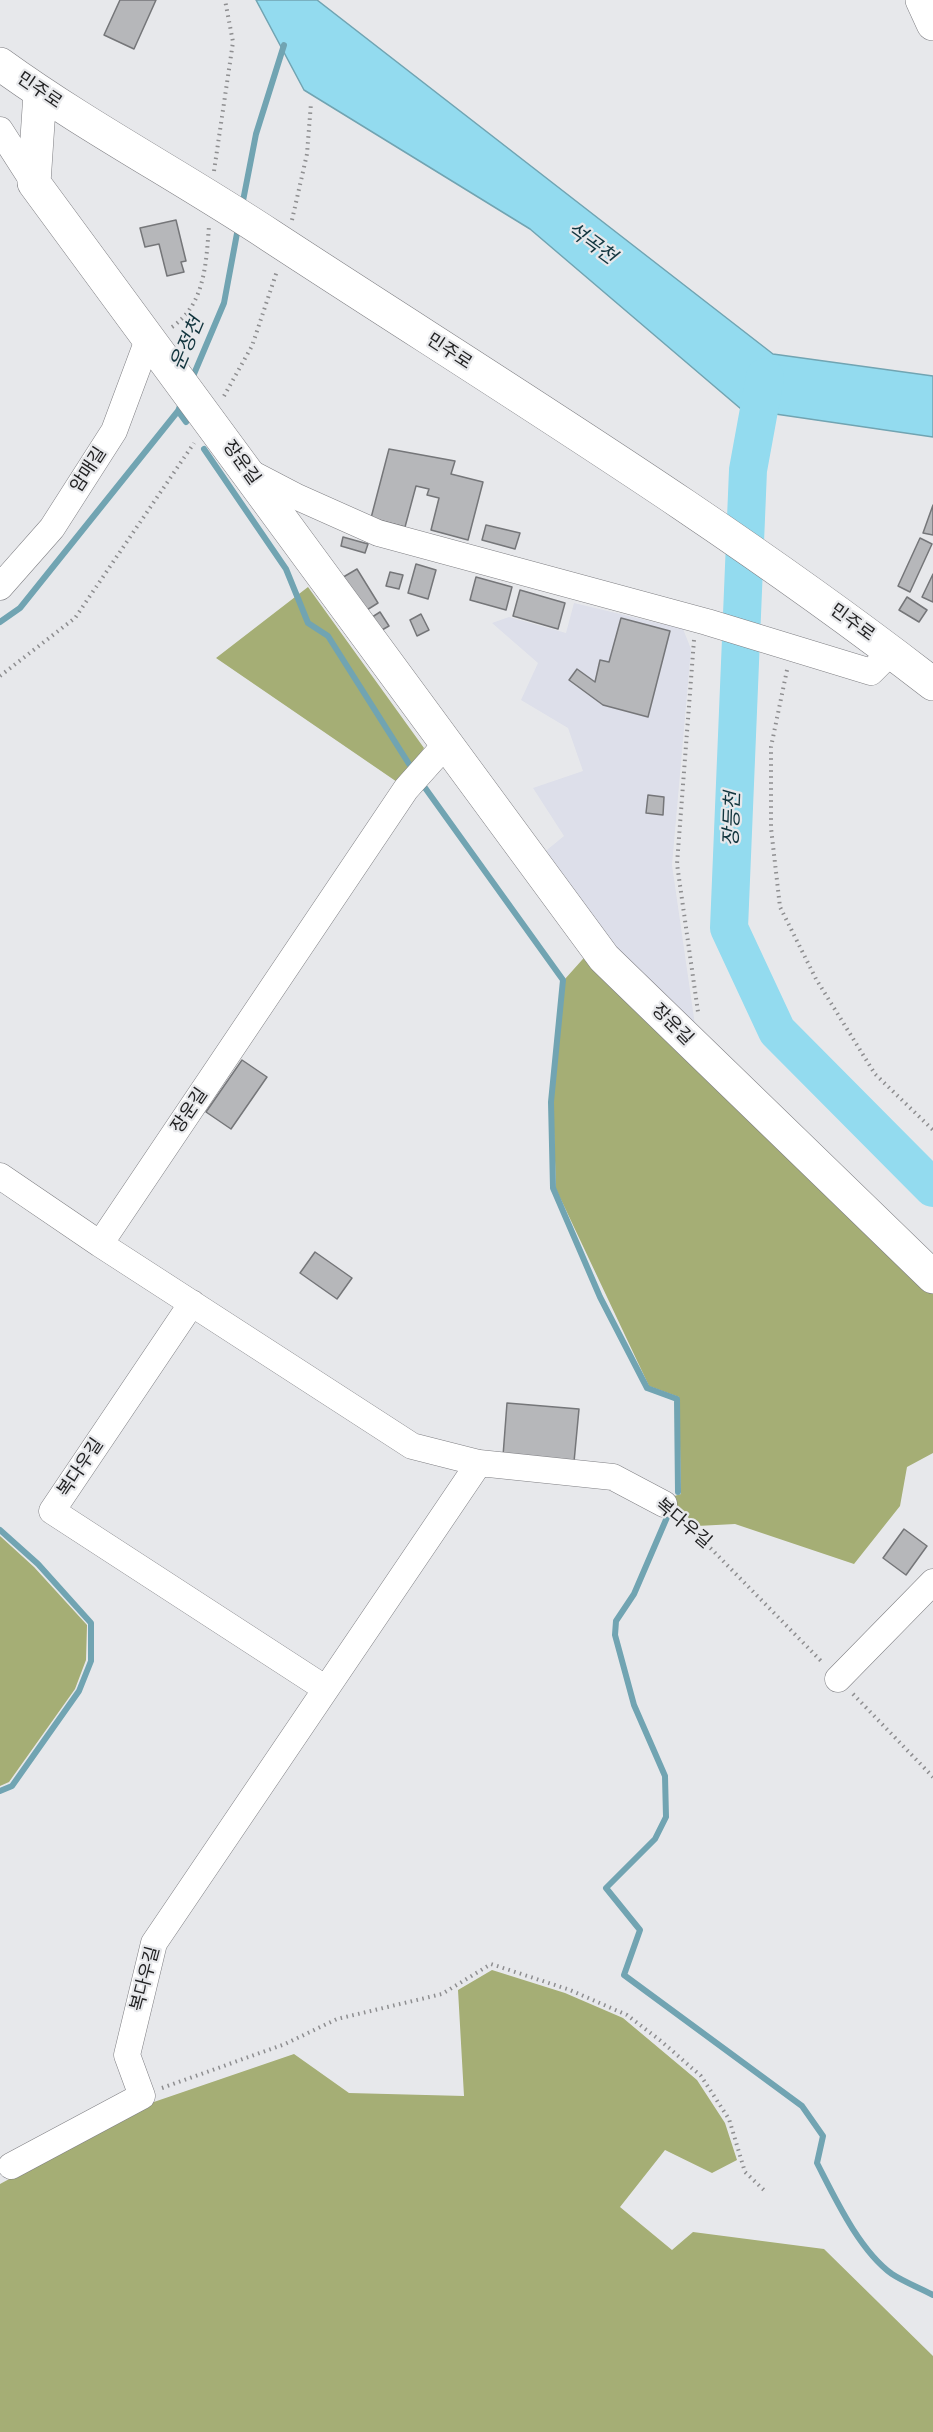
<!DOCTYPE html>
<meta charset="utf-8">
<style>
body{margin:0}
canvas{display:block;background:#e7e8eb}
</style>
<canvas width="933" height="2432"></canvas>
<script>
const g = document.querySelector('canvas').getContext('2d');
g.lineJoin = 'round';
function fill(path, color) {
  g.fillStyle = color;
  g.fill(path, 'evenodd');
}
function stroke(path, color, width, dash) {
  g.strokeStyle = color;
  g.lineWidth = width;
  g.lineCap = dash ? 'butt' : 'round';
  g.setLineDash(dash || []);
  g.stroke(path);
}
function label(font, color, halo, rows, align = 'center') {
  g.font = font + ' Signika,"Noto Sans KR",sans-serif';
  g.lineWidth = 4.5;
  g.setLineDash([]);
  g.textBaseline = 'middle';
  g.strokeStyle = halo;
  g.fillStyle = color;
  for (const [text, x, y, turn = 0] of rows) {
    g.save();
    g.translate(x, y);
    g.rotate((+turn || 0) * Math.PI / 180);
    g.textAlign = isNaN(turn) ? turn : align;
    if (halo) g.strokeText(text, 0, 0);
    g.fillText(text, 0, 0);
    g.restore();
  }
}
const built = new Path2D(`
 M574 603 683 629 691 649 672 865 695 1025 611 948 542 854 564 836 533 788 583 771 568 728 521 700 538 663 492 623 509 617 566 633Z`);
const forest = new Path2D(`
 M308 587 424 748 400 784 216 658Z
 M590 951 933 1287V1453L907 1467 900 1506 854 1564 735 1524 697 1526 668 1498 681 1494 679 1397 649 1386 556 1189 553 1103 565 979Z
 M0 1536 34 1567 87 1625 86 1660 75 1689 9 1782 0 1786Z
 M492 1970 565 1993 623 2018 697 2080 725 2123 737 2160 712 2173 665 2150 620 2207 672 2250 693 2232 824 2249 933 2356V2432H0V2184L148 2104 294 2054 349 2093 464 2096 458 1990Z`);
const water = new Path2D(`
 M256 0H317L773 354 933 376V437L741 409 530 229 304 90Z`);
const stream = new Path2D(`
 M242 206 256 134 284 45
 M191 381 224 303 238 228
 M178 411 186 422
 M204 449 286 569 308 623 328 636 409 764
 M0 622 20 608 178 411 182 401
 M423 785 563 980 551 1102 553 1188 600 1297 647 1388 677 1399 678 1492
 M668 1515 634 1594 616 1621 615 1635 634 1705 665 1776 666 1817 655 1839 606 1888 640 1930 624 1975 802 2106 823 2136 817 2163C835 2198 859 2250 892 2274 904 2282 920 2288 933 2295
 M0 1530 38 1564 91 1623V1661L79 1691 12 1786 0 1791`);
const river = new Path2D(`
 M765 377 748 470 729 928 777 1031 933 1188`);
const building = new Path2D(`
 M120 0H156L134 49 104 35Z
 M176 220 186 261 181 262 184 272 167 276 159 244 145 247 140 228Z
 M389 449 455 461 451 474 483 482 468 540 431 530 439 498 427 495 429 489 416 486 405 527 371 518Z
 M933 505V535L923 533Z
 M486 525 520 533 515 549 482 540Z
 M343 537 368 544 365 553 341 546Z
 M920 538 932 544 910 592 898 586Z
 M416 564 436 570 428 599 408 593Z
 M357 569 378 603 362 613 340 579Z
 M390 572 403 575 399 589 386 586Z
 M933 574V602L922 597Z
 M476 577 512 587 506 610 470 600Z
 M520 590 565 603 558 629 513 616Z
 M907 597 927 610 919 622 899 610Z
 M380 612 389 626 375 634 366 621Z
 M421 614 429 630 417 636 410 620Z
 M621 618 670 631 648 717 603 705 569 680 577 669 595 682 600 660 609 662Z
 M648 795 664 797 663 815 646 813Z
 M242 1060 267 1077 231 1129 206 1112Z
 M315 1252 352 1278 337 1299 300 1273Z
 M507 1403 579 1409 574 1462 503 1456Z
 M904 1529 927 1546 906 1575 883 1558Z`);
const path = new Path2D(`
 M214 171 233 42 225 0
 M292 220 307 154 311 103
 M172 327C205 304 206 264 209 226
 M224 396 252 346 277 271
 M694 640 677 864 698 1012
 M787 670 771 747V828L780 907 816 979 875 1074 933 1130
 M0 676 75 618 194 443
 M681 1518 823 1663
 M853 1694 933 1777
 M162 2088 285 2044 337 2019 442 1994 491 1964 570 1990 627 2015 661 2041 701 2076 729 2119 745 2172 766 2192`);
const street = new Path2D(`
 M0 130 34 183
 M249 472 295 496 378 533 707 622 871 672 891 652
 M0 587 52 528 114 431 149 337
 M0 1176 100 1244 412 1446 479 1463 613 1477 664 1504
 M100 1244 406 789 447 743
 M192 1303 52 1511 326 1689
 M838 1679 933 1582
 M11 2166 142 2096 127 2055 154 1943 479 1463`);
const secondary = new Path2D(`
 M0 64C87 127 182 177 271 236 494 382 723 521 933 684
 M40 93 34 183 604 958 933 1277`);
const highway = new Path2D(`
 M922 0 933 24`);
const streetNames = [
 ["민주로",39,91,34],
 ["민주로",449,352,33],
 ["장운길",241,463,54],
 ["암매길",89,470,-57],
 ["민주로",852,623,36],
 ["장운길",672,1025,45],
 ["장운길",190,1111,-56],
 ["복다우길",81,1468,-56],
 ["복다우길",683,1524,40],
 ["복다우길",146,1979,-75]
];
const waterNames = [
 ["석곡천",591,244,36],
 ["운정천",188,344,-67],
 ["장등천",733,819,-88]
];
fill(built, '#dddfea');
fill(forest, '#a5ae75');
fill(water, '#93dbef');
stroke(water, '#71a4b2', 1.5);
stroke(stream, '#71a4b2', 6);
stroke(river, '#93dbef', 38);
fill(building, '#b6b7ba');
stroke(building, '#757679', 1.5);
stroke(street, '#7f7f83', 27);
stroke(secondary, '#7f7f83', 34);
stroke(highway, '#7f7f83', 34);
stroke(path, '#8e8e90', 4, [1.5, 4.5]);
stroke(street, '#fff', 26);
stroke(secondary, '#fff', 33);
stroke(highway, '#fff', 33);
label('18px', '#222223', '#e7e8eb', streetNames);
label('italic 20px', '#12353e', '#e7e8eb', waterNames);
</script>
